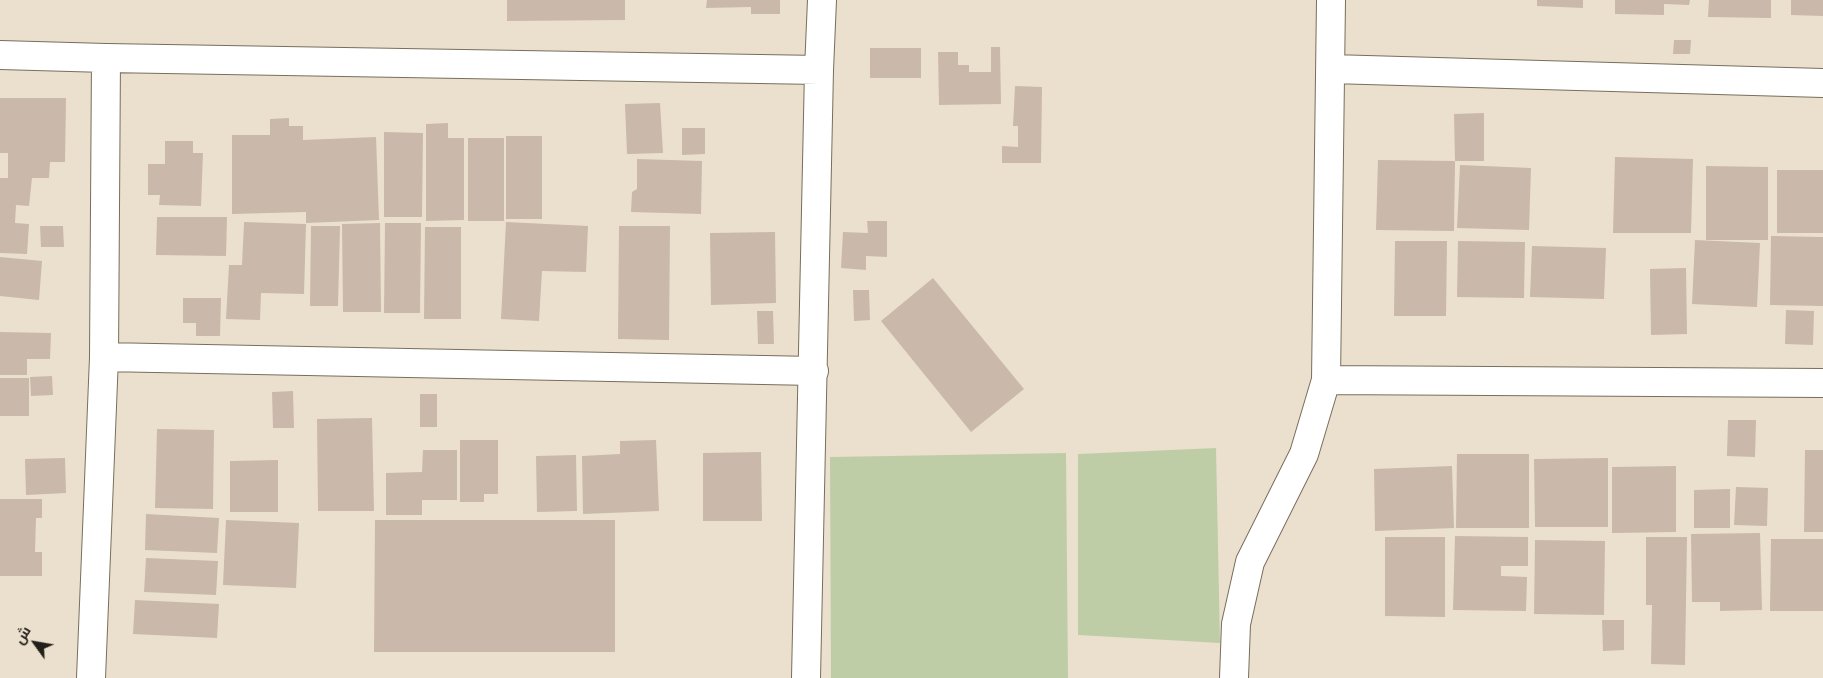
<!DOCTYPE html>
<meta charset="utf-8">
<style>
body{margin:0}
#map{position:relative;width:1823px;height:678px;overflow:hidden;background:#ebe0ce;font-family:"Asap Condensed",Cairo,sans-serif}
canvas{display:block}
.north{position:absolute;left:10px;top:618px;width:50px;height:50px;-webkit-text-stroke:4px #ebe0ce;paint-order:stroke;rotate:302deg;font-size:14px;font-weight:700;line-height:20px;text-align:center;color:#231f19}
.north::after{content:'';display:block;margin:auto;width:18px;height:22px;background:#231f19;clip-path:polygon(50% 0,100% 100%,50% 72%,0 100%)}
</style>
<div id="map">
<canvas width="1823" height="678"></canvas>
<div class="north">ش</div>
</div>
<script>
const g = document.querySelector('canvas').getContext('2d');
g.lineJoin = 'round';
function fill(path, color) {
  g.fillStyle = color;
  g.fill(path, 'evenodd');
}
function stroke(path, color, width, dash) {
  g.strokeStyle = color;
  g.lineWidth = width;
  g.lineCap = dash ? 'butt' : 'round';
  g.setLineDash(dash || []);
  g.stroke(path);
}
const green = new Path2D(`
 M1216 448 1220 643 1078 635V454Z
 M1066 453 1068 678H831L830 457Z`);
const building = new Path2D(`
 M507 0H625V20L507 21Z
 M707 0H780V14H751V7L706 8Z
 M1537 0H1583V8L1537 6Z
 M1615 0H1690L1689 5 1664 4V15L1615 14Z
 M1709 0H1771V18L1708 17Z
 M1791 0H1823V16L1791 15Z
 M1674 40H1691L1690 54H1673Z
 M991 47H1000L1001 104 939 105 938 52H958V65H969V72H991Z
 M870 48H921V78H870Z
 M1015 86 1042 87 1041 163H1002V146L1018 147V126H1013Z
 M0 98H66L65 162H50L49 178H32L29 206 16 205 15 223 29 224 27 254 0 253V178H8V153H0Z
 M660 103 663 153 627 154 625 104Z
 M1484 113V161H1455L1454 114Z
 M289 118V126H303V140L376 137 379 220 306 223V212L232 214V135H270V119Z
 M448 123V138H464V220L426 221V124Z
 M682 128H705V154L682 155Z
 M384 132 423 133 422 217H384Z
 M506 136H542V219H506Z
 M468 138H504V221H468Z
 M165 141H193V153H203L201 206 159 205 160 195H148V164H165Z
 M1615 157 1693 159 1691 233H1613Z
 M637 159 702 161 701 214 631 212 632 192 637 189Z
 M1378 160 1455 161 1454 231 1376 230Z
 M1460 165 1531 168 1529 230 1457 228Z
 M1706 166 1768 167V240H1706Z
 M1777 170H1823V233H1777Z
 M157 217H227L226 256 156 255Z
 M867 221H887V257L866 256V270L841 268 843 232 868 233Z
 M244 222 306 224 304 294 261 293 260 320 226 319 229 265H242Z
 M506 222 588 226 586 272 542 271 539 321 501 319Z
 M380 223 381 312H343L342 224Z
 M385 223H421L420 313H384Z
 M40 226H63L64 247H41Z
 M311 226H340L338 306H310Z
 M619 226H670L669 340 618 339Z
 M425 227H461V319H424Z
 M775 232 776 303 711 305 710 233Z
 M1771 236 1823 237V306L1770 305Z
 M1695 240 1760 243 1757 307 1692 304Z
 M1395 241H1447L1446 316H1394Z
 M1458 241 1525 242 1524 298 1457 297Z
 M1532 246 1606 248 1604 299 1530 297Z
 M0 257 42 261 39 300 0 296Z
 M1686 268 1687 334 1651 335 1650 269Z
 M933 278 1024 389 971 432 881 321Z
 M853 290H869L870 320 854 321Z
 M183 298H221L220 336H196V323H183Z
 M1786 310 1814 311 1813 345 1785 344Z
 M757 311H773L774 344H758Z
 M0 332 51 333 50 359H27V375H0Z
 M52 376 53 395 31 396 30 377Z
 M0 378H29V416H0Z
 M293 391 294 428H273L272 392Z
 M420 394H437V427H420Z
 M372 418 374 511H318L317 419Z
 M1728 420H1756L1755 457 1727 456Z
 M157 429 214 430 213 509 155 508Z
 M460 440H498V494H484V502H460Z
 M656 440 659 511 583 514 582 456 620 454V441Z
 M423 450H457V500H422V515H386V473L422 472Z
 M1805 450H1823V532H1804Z
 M761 452 762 521H703V453Z
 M1457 454H1529V528H1456Z
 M576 455 577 511 537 512 536 456Z
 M65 458 66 493 26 495 25 459Z
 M1608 458V527H1535L1534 459Z
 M278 460V512H230V461Z
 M1452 466 1454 528 1375 531 1374 469Z
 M1676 466V532L1612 533V467Z
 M1736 487 1768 488 1767 526 1734 525Z
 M1730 489V528H1694V490Z
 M0 499H42V518H36L35 552H42V576H0Z
 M146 514 219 518 217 553 145 550Z
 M226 520 299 523 296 588 223 585Z
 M375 520H615V652H374Z
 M1760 533 1762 610 1720 611V602H1692L1691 534Z
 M1455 536 1528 537V566H1501V576L1527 577 1526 611 1453 610Z
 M1385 537H1445V617L1385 616Z
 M1646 537H1687L1685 665 1651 664 1652 605H1646Z
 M1771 539H1823V611H1770Z
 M1535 540 1605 541 1604 615 1534 614Z
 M146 558 218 561 216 595 144 592Z
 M135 600 219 604 217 638 133 634Z
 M1602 620H1624V650L1603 651Z`);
const minor = new Path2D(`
 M0 55 106 58 819 70 806 678
 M1331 69 1823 83
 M819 70 822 0
 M104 357 814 371
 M1326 380 1823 383
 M91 678 104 357 106 58
 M1234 678 1236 624 1250 562 1304 454 1326 380 1331 0`);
fill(green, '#bfcda7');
fill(building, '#cab8ab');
stroke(minor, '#776e5d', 30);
stroke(minor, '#fff', 28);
</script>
